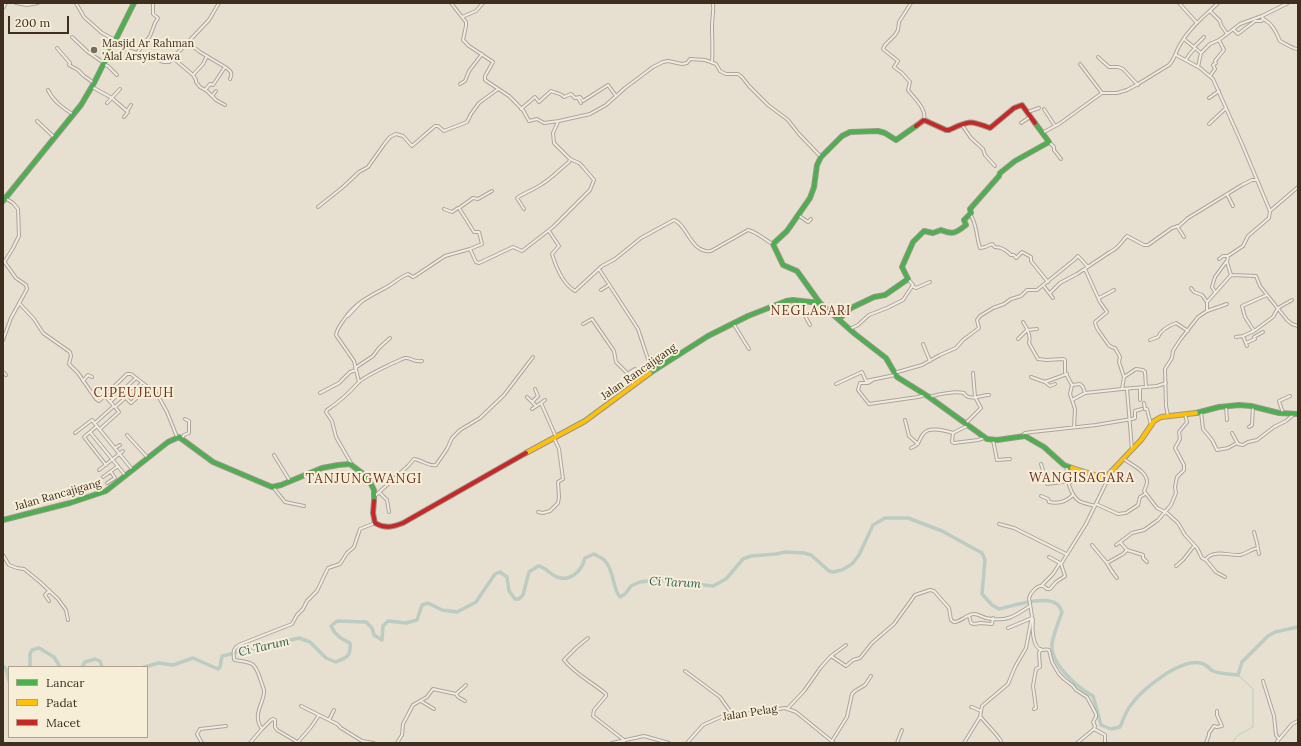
<!DOCTYPE html>
<style>
body{margin:0}
#map{position:relative;width:1301px;height:746px;overflow:hidden;background:#e7e0d1;font-family:Lora,serif}
canvas{display:block}
.frame{position:absolute;inset:0;border:4px solid #3d2e20;pointer-events:none}
.legend{position:absolute;left:8px;top:666px;width:140px;height:72px;box-sizing:border-box;background:#f7eed8;border:1px solid #ada18e;margin:0;padding:5px 7px;list-style:none;font-size:12px;color:#3d2e20}
.legend li{display:flex;align-items:center;gap:8px;height:20px}
.legend b{width:20px;border:1px solid #ada18e}
.scale{position:absolute;left:8px;top:16px;width:61px;height:18px;box-sizing:border-box;border:2px solid #3d2e20;border-top:0;padding-left:5px;font-size:12px;line-height:14px;white-space:nowrap;color:#3d2e20;-webkit-text-stroke:3px #f7eed8;paint-order:stroke}
</style>
<div id="map">
<canvas width="1301" height="746"></canvas>
<div class="frame"></div>
<ul class="legend">
<li><b style="height:5px;background:#4caf50"></b>Lancar</li>
<li><b style="height:5px;background:#ffc107"></b>Padat</li>
<li><b style="height:5px;background:#c62828"></b>Macet</li>
</ul>
<div class="scale">200 m</div>
</div>
<script>
const g = document.querySelector('canvas').getContext('2d');
g.lineJoin = 'round';
function stroke(path, color, width, dash) {
  g.strokeStyle = color;
  g.lineWidth = width;
  g.lineCap = dash ? 'butt' : 'round';
  g.setLineDash(dash || []);
  g.stroke(path);
}
function label(font, color, halo, rows, align = 'center') {
  g.font = font + ' Lora,serif';
  g.lineWidth = 4;
  g.setLineDash([]);
  g.textBaseline = 'middle';
  g.strokeStyle = halo;
  g.fillStyle = color;
  for (const [text, x, y, turn = 0] of rows) {
    g.save();
    g.translate(x, y);
    g.rotate((+turn || 0) * Math.PI / 180);
    g.textAlign = isNaN(turn) ? turn : align;
    if (halo) g.strokeText(text, 0, 0);
    g.fillText(text, 0, 0);
    g.restore();
  }
}
const stream = new Path2D(`
 M1232 743 1238 735 1253 727V689L1238 675`);
const river = new Path2D(`
 M3 666 6 669 9 681
 M30 667V654L32 650 39 648 54 657 60 667
 M82 667 85 662 95 659 100 661 102 667
 M144 667 159 663 173 665 193 658 218 669 220 667 222 656 299 638 310 642 326 658 336 662C348 657 351 656 350 643 341 639 335 635 331 626L337 621 366 622 372 628 374 635 382 640 383 626 388 621 406 623 417 620 422 605 428 603 442 610 457 612 476 602 495 574 500 572 507 577 509 591 515 599H519L523 595 529 572 538 566C546 567 549 574 557 577 570 582 582 571 585 558L594 554C597 556 603 558 605 561 614 570 613 590 620 597L625 594 631 586 640 582 656 580 713 586 726 579 743 559 751 556 776 554 785 552 804 553 811 555 829 571 833 572 842 570 852 564 859 555 873 525 885 518H908L942 531 982 553 985 560 982 594 992 605 999 609C1013 606 1044 595 1057 604 1059 606 1061 609 1062 612 1059 621 1053 635 1052 644 1050 664 1078 688 1093 696L1101 725 1111 729 1120 727C1123 720 1126 711 1131 705 1142 689 1180 659 1200 663 1207 664 1208 668 1213 671 1219 674 1231 674 1238 675L1242 662 1268 636 1275 632 1298 627`);
const street = new Path2D(`
 M16 3 27 5 38 3
 M76 3 84 17 102 33 115 40
 M451 3 466 22V26L463 40 469 46 493 62 485 76V80L509 96 523 110 529 121 537 119 544 123 559 121 590 114 606 105 625 88 653 67 663 62 668 61 682 64 687 63 690 59 705 60 716 64 720 71 726 74H738L742 77 749 86 768 105 788 120 799 134 821 157
 M911 3 899 22 898 30 895 35 885 45 883 49 898 61 894 67 902 73 910 82 908 90C914 98 927 109 924 120
 M1179 3 1197 23
 M3 8 6 3
 M1210 11 1220 21 1221 25 1227 34 1219 40 1224 50 1215 61 1216 63 1213 65 1215 69 1210 76
 M1262 16 1263 19C1272 23 1276 32 1280 41 1284 43 1295 50 1298 49
 M462 17 476 11 483 3
 M1234 30 1238 34 1255 21H1261L1263 19
 M1227 34 1240 24 1262 16 1288 3
 M72 37 88 52 104 63
 M1184 39 1201 53 1198 67
 M187 42 200 52 225 67 213 85 210 84 205 90
 M113 45 137 53 152 57 163 62H169L209 20 219 3
 M1194 47 1204 37
 M57 48 70 63 69 65 78 70 84 76 94 83
 M137 53 150 36 155 23 158 18 153 14V3
 M1201 53 1210 44 1219 40
 M1176 55 1200 68 1213 79 1242 144 1270 211 1269 218 1248 236 1243 246 1228 256 1227 262 1231 275 1207 302V311
 M1098 57 1109 67H1118L1123 69 1138 85
 M173 58 193 75 196 80V82L200 87 207 91 216 100 225 105
 M1186 60 1189 55 1195 48
 M712 62C713 50 712 38 712 26 712 17 714 12 713 3
 M103 64 108 66 117 75
 M1080 64 1102 93
 M225 67C231 71 233 73 230 79
 M193 75 203 64 207 56
 M460 84 465 81 469 71 482 54
 M92 87 112 98 128 112 124 117
 M48 90C54 102 63 108 74 115
 M212 96 216 91
 M578 98 581 103
 M1209 98 1219 91
 M107 103 120 89
 M521 109 535 97 539 102 540 101 551 91C555 93 561 93 564 97L571 94 575 98 580 97 583 101 608 85 616 96
 M1044 109 1055 126
 M127 111 131 105
 M1028 112 1039 108
 M37 121 54 137
 M1021 123 1030 117
 M1209 124 1226 108
 M962 125 971 138 983 149 985 155 995 166
 M1042 133 1059 124 1102 93H1117L1127 90 1138 84 1169 65C1175 59 1176 50 1181 43 1190 27 1205 16 1218 3
 M1049 142 1054 147V150L1061 159
 M1227 194 1233 206
 M318 207 343 187 359 172 368 167 385 143 390 137 396 134 403 136 412 146 435 126H438L444 131 467 122 471 114 479 103 498 89
 M444 209 452 212 458 208
 M524 209 517 198C525 192 534 190 542 184 552 178 560 169 569 162L570 159
 M1270 211 1298 187
 M970 214C977 223 976 236 980 248L985 247 992 244 995 247C1001 247 1007 251 1011 255H1014L1016 258 1022 252 1031 257V261L1048 282
 M798 215 808 222 811 219
 M1177 226 1184 237
 M549 231 559 246 552 254C556 267 563 284 575 291L602 266 615 259 641 238 674 220C687 224 691 254 711 251L748 230C757 232 765 240 773 244
 M470 249 482 244 479 232H474L459 208 473 198 478 199 492 191
 M1219 259 1223 256H1228
 M3 260 16 278 26 285 27 289 11 318 3 340
 M5 261 13 248 19 236 18 209 13 203 5 198
 M599 269 638 329 652 371
 M1085 269 1100 302 1107 312 1095 322C1096 329 1099 331 1103 337 1107 342 1108 347 1115 348L1120 357 1119 362 1124 377 1122 389 1157 386 1166 383
 M1231 275 1256 276 1260 286 1287 320 1292 324 1298 326
 M1043 285 1053 298
 M912 286 916 288 930 282
 M1191 288 1194 292 1202 295 1207 302
 M601 290 609 285
 M1215 292 1212 287 1215 277 1226 262
 M1050 293 1060 283 1077 274 1110 252C1119 248 1121 242 1127 236L1144 245H1148L1172 228 1179 226 1188 218 1242 185 1252 180H1257
 M1099 298 1114 290
 M799 300 804 310 803 312 810 325
 M19 303 34 319 43 333 70 352 71 356 69 364 78 373 96 399 99 401 100 400 127 374H131L157 394 167 412 177 437
 M348 316 362 301
 M1023 322C1027 328 1031 337 1029 343L1038 359 1047 360 1063 359 1065 360V372L1072 385 1070 394 1075 409 1074 427
 M733 323 749 349
 M583 324 592 319 614 351 616 362 626 372 634 385
 M850 329 858 325 869 315 887 308 903 300 913 285 908 279
 M1254 331 1273 317 1278 308 1292 300
 M1236 337 1243 336
 M1018 339 1027 330 1037 329
 M1150 340 1158 337C1161 330 1168 326 1176 323L1188 331
 M1246 343 1255 339 1254 337 1263 332
 M923 344 930 361
 M1247 346 1243 336 1254 331 1245 317 1242 306 1267 295
 M355 368 373 356 379 348 390 338
 M3 372 6 375
 M894 373 922 365 940 355 956 348 963 340 979 328 977 320 980 316 993 308 1004 304 1011 299 1021 296 1027 290H1037L1074 260 1078 256 1088 267
 M627 374 635 369
 M1031 377 1045 382 1067 374
 M1124 377 1136 369 1143 370 1145 372 1146 387
 M630 379 640 374
 M873 380 868 383H860L858 390 869 404 918 397 925 395
 M83 381 88 375 92 377
 M359 382 354 361 336 335C337 329 340 325 343 321 355 303 368 297 387 287 394 283 400 277 408 274L413 277 415 276 445 256 470 249 476 262 479 263 513 247 522 251 553 227 590 190 594 180 583 167 579 163 570 159 554 143 553 133 558 122
 M1045 382 1050 386 1055 384
 M836 384 862 372 866 381 895 375
 M1072 385 1080 384 1083 387 1085 393
 M1140 388V400
 M1127 389 1132 450
 M320 393 339 383 350 372 356 370
 M527 397 536 406
 M929 397C939 394 955 391 964 393 969 402 981 395 989 395
 M126 398 131 403 149 387
 M545 400 541 403 556 437
 M1072 400 1085 393 1122 389
 M110 402 136 378
 M532 402 538 396 535 389
 M1144 403 1145 409H1147L1151 425
 M1226 406 1227 420
 M115 407 142 383
 M532 409 541 403
 M1201 412 1203 429 1212 440 1217 450 1228 448 1237 443
 M1283 413 1279 401 1290 396
 M1168 416 1166 406 1165 369 1172 358 1173 351 1180 340 1198 317 1207 311 1227 304
 M905 420 909 436 918 444
 M95 423 114 406 105 396
 M966 423 981 408 975 397 973 373
 M97 426 90 432 125 475
 M1249 427 1252 425 1253 406
 M100 429 119 412 115 407
 M90 432 84 437 106 465
 M75 433 92 420 131 468
 M953 433 952 442 954 443 978 440 984 438
 M1232 433 1238 444 1243 445 1248 442 1257 440 1274 427 1286 421 1293 415
 M127 435 147 457
 M1022 436 1025 433 1032 432 1096 425 1132 419 1135 418V411L1142 409
 M182 438 184 435 189 433V421L185 419
 M993 440 997 460 1010 459
 M115 448 120 445
 M911 448C922 443 918 439 924 433 930 426 946 431 953 433L967 426
 M274 455 290 481
 M1124 459C1131 465 1147 471 1147 482 1147 485 1145 488 1144 491L1157 508 1167 513 1178 523 1185 535 1197 548 1202 558 1206 560 1216 572 1225 577
 M351 463 336 437 332 421 326 412 327 410C339 402 348 394 358 383 363 377 385 367 393 363 397 362 401 359 405 358 411 357 413 363 422 361
 M1041 464 1047 484 1069 481
 M1067 467C1065 476 1071 496 1079 501 1084 504 1090 504 1095 506
 M99 470 123 451
 M103 477 118 466
 M107 483 115 478 111 472
 M1069 483 1078 479 1081 471
 M273 487 285 502 304 506
 M379 492 387 500 389 512
 M376 495 408 466 414 459C422 460 429 467 436 465L447 449 452 438 460 430 480 418 504 395 533 357
 M1041 496 1048 499 1049 502C1058 504 1066 502 1073 495
 M1096 504 1118 514 1126 513 1138 505 1140 497 1145 494
 M538 512 543 513 550 511 558 503 559 497 558 482 563 479 559 449 554 438
 M999 524 1014 528 1066 554
 M1254 532 1257 543 1259 554
 M1120 542 1127 550 1143 555V558L1147 562
 M1092 545 1107 563
 M1116 545 1132 533 1144 530 1158 520 1171 505 1176 493 1175 487 1177 477 1184 470V465L1175 448 1180 439 1179 432 1187 422 1185 414
 M3 555 9 565 17 568 24 569 40 582 58 599 66 610 68 620
 M1049 557 1060 563
 M1206 559C1214 549 1230 556 1240 555 1246 554 1251 549 1258 548
 M1176 566 1183 560 1194 546
 M1117 578C1113 573 1110 569 1107 563L1123 554 1127 550
 M1042 585 1053 574 1060 563
 M49 591 45 595 49 601
 M969 616 971 623 974 624 981 623 992 624 993 618
 M1033 619C1032 627 1032 648 1042 650 1044 650 1047 649 1049 650L1052 662 1059 674 1064 679 1073 686 1076 690 1087 697 1096 714V717L1093 722 1095 726 1094 729 1077 743
 M1008 628 1032 618
 M588 638 577 647 564 660C576 675 592 682 606 694V696L594 710 593 716 624 740V743
 M831 656 846 666 853 660 860 658 872 643 894 624 915 595 930 590 934 591 949 608 951 620 954 622C961 622 967 614 974 614 978 614 982 617 986 618 1007 622 1013 617 1030 606
 M685 671 720 697 732 714
 M1263 681 1274 716 1276 735 1279 739
 M456 694 458 697 465 701
 M421 701 434 709
 M301 706 337 724 341 728 362 741 374 743
 M971 707H972L981 711
 M788 708 804 691 821 667 831 656 846 645
 M1034 709 1036 708 1033 686 1036 669 1040 667 1039 653 1041 649
 M980 716C987 725 995 732 1001 741
 M329 720 334 710
 M1094 729 1105 735V743
 M832 741 847 717 852 694 855 691 865 685 871 676
 M298 742 311 727 319 715
 M202 743 197 734 200 729 226 726
 M250 743 262 729
 M299 743 277 730 275 727V720L273 719 271 720 262 729C251 714 265 703 264 690 263 686 261 682 260 678 254 661 252 663 235 660L234 659C233 651 233 648 241 644L292 624 297 615 303 609 307 601 317 591 328 568 340 564 347 553 354 547 360 529 375 523
 M397 743 402 735 403 724 413 705 427 697 433 689 456 694 466 685
 M612 743 644 736 669 743
 M687 743 703 725 723 716 753 713 785 708 796 712 834 743
 M897 743 902 730
 M964 743 980 717 982 706 1008 684 1015 667 1026 648 1032 616 1029 598C1030 594 1036 586 1041 586 1043 585 1046 588 1047 589H1050L1056 582 1065 576 1061 564 1086 524 1111 473
 M1206 743 1209 735V733L1214 726 1217 727 1222 726 1217 715V711
 M1276 743 1292 724 1298 721`);
const fast = new Path2D(`
 M3 201 81 105 94 83 134 3
 M820 303 797 271 783 265 773 244 787 231 810 198 814 187 817 165 821 157 842 136 850 132 878 131 885 133 896 140 916 126
 M839 319 851 308 874 297 885 295 908 279 902 267 913 242 924 231 933 233 941 230C953 235 956 233 966 225L964 220 971 213 970 209 999 176 1000 173 1015 161 1049 142 1035 123
 M650 373 708 336 748 316 786 301 793 300 820 303 855 334 886 358 897 377 929 397 987 439 997 440 1025 436 1044 447 1064 465 1072 468
 M1196 413 1219 407 1239 405 1251 406 1279 413 1298 414
 M3 520 70 503 106 491 168 442 179 437 213 462 272 487 281 485 322 468 338 465 350 464 362 473 370 482 374 490V501`);
const slow = new Path2D(`
 M526 453 585 421 650 373
 M1072 468 1101 477H1106L1141 440 1154 421 1161 417 1196 413`);
const jam = new Path2D(`
 M916 126 924 120 946 130H949C969 121 969 120 990 128L1014 108 1022 105 1035 123
 M374 501 373 513 375 523C385 529 393 527 403 523L526 453`);
const markers = [
 [94,50,4,"#786c5e"]
];
const poiNames = [
 ["Masjid Ar Rahman",102,44],
 ["'Alal Arsyistawa",102,57]
];
const streetNames = [
 ["Jalan Rancajigang",639,372,-35],
 ["Jalan Rancajigang",58,495,-16],
 ["Jalan Pelag",750,713,-9]
];
const waterNames = [
 ["Ci Tarum",675,583,3],
 ["Ci Tarum",264,647,-13]
];
const quarterNames = [
 ["NEGLASARI",811,311],
 ["CIPEUJEUH",134,393],
 ["WANGISAGARA",1082,478],
 ["TANJUNGWANGI",364,479]
];
stroke(stream, '#bcccc2', 1);
stroke(river, '#bcccc2', 3.5);
stroke(street, '#ada599', 4);
stroke(fast, '#9c958a', 6);
stroke(slow, '#9c958a', 6);
stroke(jam, '#9c958a', 6);
stroke(street, '#efebe3', 2);
stroke(fast, '#4caf50', 4);
stroke(slow, '#ffc107', 4);
stroke(jam, '#c62828', 4);
for (const [x, y, r, color] of markers) {
  const dot = new Path2D();
  dot.arc(x, y, r, 0, 2 * Math.PI);
  g.fillStyle = color;
  g.fill(dot);
  stroke(dot, '#f7eed8', 1.5);
}
label('11px', '#3d2e20', '#f7eed8', poiNames, 'left');
label('11px', '#3d2e20', '#f7eed8', streetNames);
label('italic 12px', '#2f5d5a', '#f7eed8', waterNames);
g.letterSpacing = '1px';
label('13px', '#6b2e1e', '#f7eed8', quarterNames);
g.letterSpacing = '0px';
</script>
